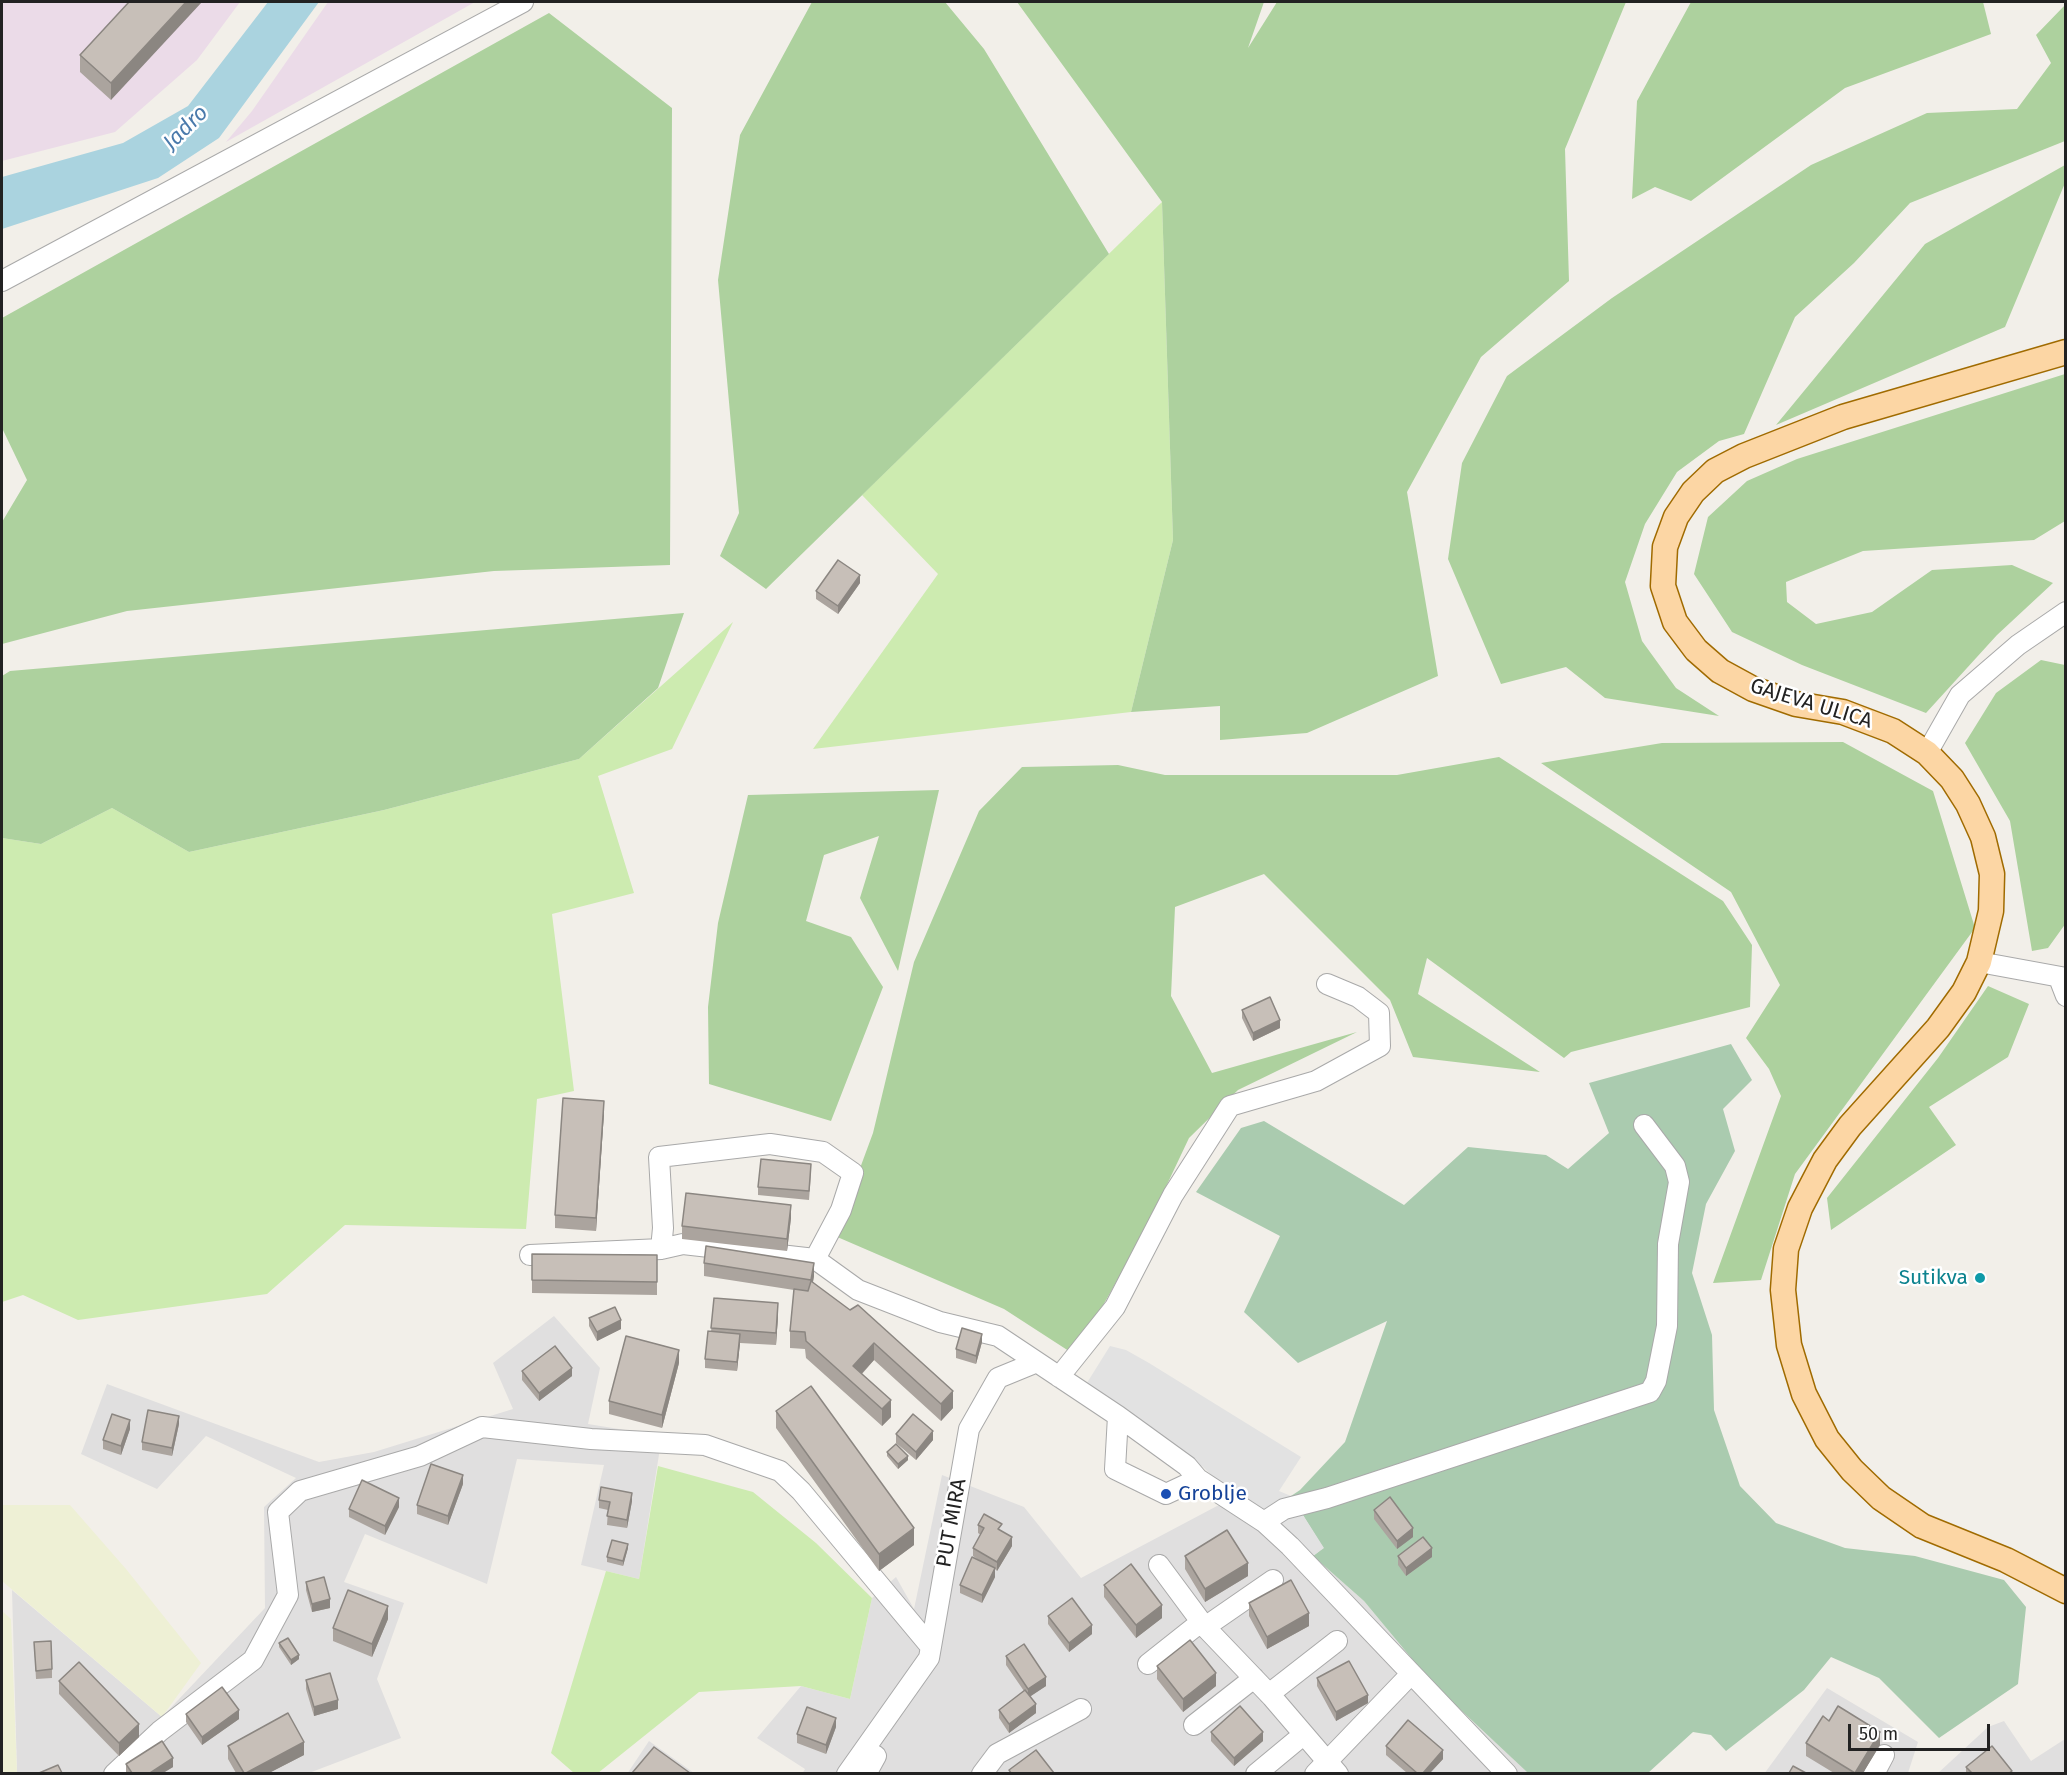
<!DOCTYPE html>
<html>
<head>
<meta charset="utf-8">
<style>
	body { margin:0 }
	#map { position:relative; width:2067px; height:1775px; overflow:hidden; background:#f2efe9; font-family:"Fira Sans",sans-serif }
	canvas { display:block }
	.frame { position:absolute; inset:0; border:3px solid #222; pointer-events:none }
	.scale { position:absolute; left:1848px; top:1724px; width:142px; height:27px; box-sizing:border-box; border:3px solid #222; border-top:0; padding-left:8px; font-size:18px; line-height:21px; white-space:nowrap; color:#222; -webkit-text-stroke:4px #fff; paint-order:stroke }
</style>
</head>
<body>
<div id="map">
<canvas width="2067" height="1775"></canvas>
<div class="frame"></div>
<div class="scale">50 m</div>
</div>
<script>
const g = document.querySelector('canvas').getContext('2d');
g.lineJoin = 'round';
function fill(path, color) {
  g.fillStyle = color;
  g.fill(path, 'evenodd');
}
function toPath(rows) {
  const path = new Path2D();
  for (const r of rows) {
    path.moveTo(r[0], r[1]);
    for (let i = 2; i < r.length; i += 2) path.lineTo(r[i], r[i + 1]);
  }
  return path;
}
function strokePath(path, color, width, dash) {
  g.strokeStyle = color;
  g.lineWidth = width;
  g.lineCap = dash ? 'butt' : 'round';
  g.setLineDash(dash || []);
  g.stroke(path);
}
function write(font, color, halo, rows, align = 'center') {
  g.font = font + ' "Fira Sans",sans-serif';
  g.lineWidth = 5;
  g.setLineDash([]);
  g.textBaseline = 'middle';
  g.strokeStyle = halo;
  g.fillStyle = color;
  for (const [text, x, y, turn = 0] of rows) {
    g.save();
    g.translate(x, y);
    g.rotate((+turn || 0) * Math.PI / 180);
    g.textAlign = isNaN(turn) ? turn : align;
    if (halo) g.strokeText(text, 0, 0);
    g.fillText(text, 0, 0);
    g.restore();
  }
}
const residential = toPath([
	[554,1316,600,1368,588,1424,662,1436,639,1579,581,1565,604,1465,517,1459,487,1584,365,1534,344,1582,404,1603,377,1679,401,1738,309,1773,17,1773,12,1590,162,1717,265,1608,264,1507,296,1478,206,1436,157,1489,81,1454,107,1384,319,1462,374,1452,513,1409,493,1363],
	[942,1475,1024,1507,1081,1578,1234,1497,1313,1556,1364,1601,1432,1683,1528,1773,802,1774,805,1769,757,1738,801,1686,850,1699,872,1598,896,1577,914,1609],
	[1827,1688,1918,1742,1908,1773,1764,1774],
	[2004,1721,2031,1761,2065,1739,2065,1773,1937,1774,1988,1727],
	[649,1741,694,1773,627,1774]
]);
const industrial = toPath([
	[2,2,240,2,197,60,115,132,2,161],
	[328,2,475,2,226,142,252,111]
]);
const farmland = toPath([
	[2,1505,70,1505,126,1569,201,1663,162,1717,2,1581],
	[2,1611,11,1619,17,1773,2,1773]
]);
const grass = toPath([
	[1162,202,1173,540,1131,712,813,749,938,574,862,495],
	[733,622,672,749,598,776,634,893,552,914,574,1091,537,1099,526,1229,345,1225,267,1294,78,1320,23,1295,2,1302,2,838,41,844,112,808,189,852,384,810,579,759],
	[658,1466,753,1492,816,1543,872,1598,850,1699,801,1686,699,1692,598,1773,574,1773,551,1753,606,1571,639,1579]
]);
const forest = toPath([
	[812,2,945,2,984,49,1109,254,766,589,720,556,739,513,718,280,740,135],
	[1017,2,1264,2,1248,48,1277,2,1626,2,1565,149,1569,281,1481,357,1407,492,1438,676,1307,733,1220,740,1220,706,1131,712,1173,540,1162,202],
	[1691,2,1983,2,1991,34,1845,88,1691,201,1655,187,1632,199,1637,101],
	[2065,5,2065,141,1910,203,1854,263,1795,317,1744,434,1719,441,1677,472,1645,524,1625,582,1642,641,1676,688,1719,716,1605,698,1566,667,1501,684,1448,559,1462,463,1507,376,1612,298,1811,165,1927,113,2017,109,2051,63,2036,35],
	[549,13,672,108,670,565,494,571,127,611,2,644,2,522,27,480,2,428,2,318],
	[2065,165,2065,183,2005,327,1776,425,1925,244],
	[2065,374,2065,521,2034,540,1863,551,1786,582,1787,602,1816,624,1872,612,1932,570,2012,565,2053,583,1997,635,1926,713,1802,665,1732,632,1694,574,1708,517,1747,481,1797,459],
	[684,613,658,688,579,759,384,810,189,852,112,808,41,844,2,838,2,676,10,671],
	[2041,660,2065,665,2066,923,2048,948,2032,951,2010,821,1965,743,1996,693],
	[1843,742,1933,791,1975,928,1795,1174,1761,1280,1713,1283,1781,1096,1769,1069,1746,1038,1780,985,1731,892,1541,763,1662,743],
	[1499,757,1723,901,1752,945,1750,1007,1571,1052,1564,1058,1427,958,1418,994,1540,1072,1413,1057,1390,1000,1264,874,1175,907,1171,996,1212,1073,1357,1032,1238,1090,1189,1138,1145,1231,1075,1355,1004,1309,835,1236,873,1133,914,962,979,811,1022,767,1118,765,1165,775,1397,775],
	[939,790,898,971,860,898,879,836,824,855,806,921,851,937,883,987,831,1121,709,1084,708,1007,718,923,748,795],
	[1988,986,2029,1004,2008,1057,1929,1107,1956,1145,1831,1230,1827,1198,1938,1058]
]);
const cemetery = toPath([
	[1731,1044,1752,1080,1723,1109,1735,1151,1706,1204,1692,1273,1712,1335,1714,1410,1740,1486,1776,1523,1845,1548,1915,1556,2004,1580,2026,1607,2018,1684,1939,1738,1879,1678,1831,1657,1804,1690,1726,1751,1711,1735,1693,1732,1648,1773,1528,1773,1432,1683,1364,1601,1313,1556,1323,1548,1291,1496,1300,1490,1345,1442,1387,1321,1298,1363,1244,1312,1280,1236,1196,1192,1241,1128,1264,1121,1404,1205,1468,1147,1546,1155,1568,1169,1609,1133,1589,1083]
]);
const parking = toPath([
	[1110,1346,1126,1350,1149,1363,1301,1457,1279,1491,1291,1496,1324,1548,1313,1556,1234,1497,1203,1467,1085,1386]
]);
const water = toPath([
	[268,2,319,2,219,138,158,178,2,229,2,177,123,143,188,106]
]);
const minor = toPath([
	[2,281,523,2],
	[1927,753,1960,695,2018,645,2066,612],
	[1979,962,2066,978],
	[2059,978,2066,996],
	[661,1249,663,1228,659,1157,770,1144,823,1152,853,1173,841,1210,815,1259,858,1290,940,1322,998,1336,1037,1362],
	[530,1255,661,1249,683,1244,815,1259],
	[1059,1377,1115,1307,1173,1195,1230,1106,1316,1081,1380,1046,1379,1013,1358,997,1327,984],
	[1118,1416,1115,1469,1166,1494,1198,1479],
	[1264,1522,1284,1509,1327,1498,1650,1392,1656,1381,1667,1326,1668,1244,1679,1182,1675,1166,1644,1125],
	[1159,1565,1205,1627,1272,1697,1338,1774],
	[1205,1627,1273,1580],
	[1148,1664,1201,1622],
	[1269,1694,1337,1641],
	[1194,1725,1254,1678],
	[866,1750,876,1756,866,1774],
	[114,1774,160,1731,253,1660,288,1595,278,1512,300,1491,420,1456,482,1427,591,1439,705,1445,780,1471,801,1491,931,1647],
	[847,1774,929,1658,969,1429,998,1378,1037,1362,1118,1416,1187,1466,1198,1479,1264,1522,1290,1546,1507,1774],
	[982,1774,997,1754,1081,1709],
	[1256,1774,1303,1735],
	[1315,1774,1411,1674],
	[1874,1774,1884,1755]
]);
const major = toPath([
	[2066,352,1843,417,1744,456,1715,471,1693,492,1676,517,1665,547,1663,586,1675,622,1696,650,1720,671,1753,689,1796,704,1843,712,1893,731,1927,753,1952,779,1968,804,1983,837,1992,874,1991,911,1979,962,1964,992,1938,1028,1850,1126,1825,1160,1800,1208,1786,1249,1783,1290,1789,1345,1804,1394,1827,1439,1852,1470,1881,1498,1922,1526,2006,1560,2066,1591]
]);
const wall = toPath([
	[129,2,111,100,80,72,80,55],
	[860,583,838,614,816,599,816,591],
	[1242,1010,1280,1028,1253,1041,1242,1018],
	[604,1113,596,1231,555,1228,555,1215],
	[811,1173,809,1200,758,1195,758,1187],
	[791,1218,787,1251,682,1239,682,1226],
	[532,1254,657,1255,657,1295,532,1293],
	[704,1263,814,1276,813,1282,953,1408,941,1421,874,1360,862,1374,891,1417,882,1426,806,1358,805,1349,790,1348,790,1331,794,1290,704,1276],
	[714,1298,778,1316,776,1345,740,1343,737,1371,705,1368,705,1359,711,1332],
	[589,1318,621,1329,597,1341,589,1326],
	[982,1342,976,1364,956,1358,956,1349],
	[679,1363,662,1428,609,1414,609,1401],
	[522,1371,572,1376,539,1401,522,1380],
	[776,1411,914,1545,879,1571,776,1428],
	[179,1424,172,1456,142,1450,142,1442],
	[130,1429,121,1455,103,1449,103,1440],
	[896,1434,933,1440,916,1460,896,1443],
	[887,1452,908,1460,898,1469,887,1456],
	[463,1484,448,1525,417,1514,417,1505],
	[599,1500,632,1501,627,1528,607,1525,608,1510,599,1508],
	[399,1507,385,1535,349,1517,349,1509],
	[1374,1510,1413,1537,1397,1549,1374,1519],
	[978,1525,1002,1531,1012,1546,997,1571,995,1569,995,1577,982,1603,960,1593,960,1585,983,1563,973,1556,973,1548,981,1535,978,1533],
	[628,1548,623,1566,607,1562,607,1557],
	[1185,1556,1248,1576,1205,1602,1185,1569],
	[1398,1556,1432,1557,1406,1576,1398,1565],
	[306,1582,330,1608,312,1612,306,1590],
	[1104,1585,1162,1618,1136,1638,1104,1597],
	[1249,1603,1309,1626,1267,1649,1249,1616],
	[1048,1616,1092,1634,1069,1652,1048,1624],
	[388,1619,372,1657,333,1641,333,1628],
	[34,1642,52,1669,52,1678,36,1679],
	[279,1643,299,1659,291,1665,279,1647],
	[1006,1656,1046,1686,1030,1696,1036,1713,1009,1733,999,1718,999,1710,1024,1691,1006,1665],
	[1157,1666,1216,1686,1183,1712,1157,1679],
	[1317,1678,1368,1703,1336,1721,1317,1686],
	[306,1680,338,1709,314,1716,306,1689],
	[59,1681,139,1737,119,1756,59,1694],
	[186,1714,239,1719,202,1745,186,1722],
	[1829,1721,1880,1745,1863,1773,1834,1773,1806,1756,1806,1743],
	[836,1727,826,1754,797,1743,797,1734],
	[1211,1732,1263,1741,1234,1766,1211,1741],
	[228,1746,304,1755,269,1773,236,1773,228,1759],
	[1386,1746,1443,1759,1430,1773,1407,1773,1386,1755],
	[126,1764,173,1767,163,1773,126,1773],
	[1966,1767,2012,1773,1966,1773]
]);
const shadedWall = toPath([
	[186,2,202,2,111,100,111,83],
	[860,575,860,583,838,614,838,606],
	[1280,1020,1280,1028,1253,1041,1253,1033],
	[604,1101,604,1113,596,1231,596,1218],
	[791,1205,791,1218,787,1251,787,1239],
	[814,1263,814,1276,811,1292,811,1280],
	[778,1303,778,1316,776,1345,776,1333],
	[621,1320,621,1329,597,1341,597,1332],
	[740,1334,740,1343,737,1371,737,1362],
	[982,1334,982,1342,976,1364,976,1356],
	[874,1343,874,1360,853,1383,853,1366],
	[679,1350,679,1363,662,1428,662,1415],
	[572,1368,572,1376,539,1401,539,1393],
	[953,1391,953,1408,941,1421,941,1404],
	[891,1400,891,1417,882,1426,882,1409],
	[179,1416,179,1424,172,1456,172,1448],
	[130,1420,130,1429,121,1455,121,1446],
	[933,1431,933,1440,916,1460,916,1452],
	[908,1456,908,1460,898,1469,898,1464],
	[463,1475,463,1484,448,1525,448,1516],
	[632,1493,632,1501,627,1528,627,1520],
	[399,1498,399,1507,385,1535,385,1526],
	[914,1528,914,1545,879,1571,879,1554],
	[1413,1528,1413,1537,1397,1549,1397,1541],
	[1012,1537,1012,1546,997,1571,997,1562],
	[628,1544,628,1548,623,1566,623,1561],
	[1432,1548,1432,1557,1406,1576,1406,1568],
	[1248,1563,1248,1576,1205,1602,1205,1589],
	[995,1568,995,1577,982,1603,982,1595],
	[330,1599,330,1608,312,1612,312,1604],
	[1162,1605,1162,1618,1136,1638,1136,1625],
	[388,1606,388,1619,372,1657,372,1644],
	[1309,1613,1309,1626,1267,1649,1267,1637],
	[1092,1625,1092,1634,1069,1652,1069,1643],
	[299,1655,299,1659,291,1665,291,1660],
	[1216,1673,1216,1686,1183,1712,1183,1699],
	[1046,1677,1046,1686,1028,1698,1028,1689],
	[1368,1695,1368,1703,1336,1721,1336,1712],
	[338,1700,338,1709,314,1716,314,1707],
	[1036,1704,1036,1713,1009,1733,1009,1724],
	[239,1710,239,1719,202,1745,202,1737],
	[836,1718,836,1727,826,1754,826,1745],
	[139,1724,139,1737,119,1756,119,1743],
	[1263,1732,1263,1741,1234,1766,1234,1758],
	[1880,1732,1880,1745,1863,1773,1855,1773],
	[304,1742,304,1755,269,1773,246,1773],
	[1443,1750,1443,1759,1430,1773,1423,1773],
	[173,1758,173,1767,163,1773,150,1773]
]);
const building = toPath([
	[129,2,186,2,111,83,80,55,129,2],
	[838,560,860,575,838,606,816,591,838,560],
	[1270,997,1280,1020,1253,1033,1242,1010,1270,997],
	[563,1098,604,1101,596,1218,555,1215,563,1098],
	[761,1159,811,1164,809,1191,758,1187,761,1159],
	[686,1193,791,1205,787,1239,682,1226,686,1193],
	[706,1246,814,1263,811,1280,704,1263,706,1246],
	[532,1254,657,1255,657,1282,532,1280,532,1254],
	[811,1281,850,1310,858,1305,953,1391,941,1404,874,1343,853,1366,891,1400,882,1409,806,1341,805,1332,790,1331,794,1289,808,1291,811,1281],
	[714,1298,778,1303,776,1333,711,1328,714,1298],
	[615,1307,621,1320,597,1332,589,1318,615,1307],
	[962,1328,982,1334,976,1356,956,1349,962,1328],
	[708,1331,740,1334,737,1362,705,1359,708,1331],
	[626,1336,679,1350,662,1415,609,1401,626,1336],
	[555,1346,572,1368,539,1393,522,1371,555,1346],
	[811,1386,914,1528,879,1554,776,1411,811,1386],
	[148,1410,179,1416,172,1448,142,1442,148,1410],
	[112,1414,130,1420,121,1446,103,1440,112,1414],
	[913,1414,933,1431,916,1452,896,1434,913,1414],
	[896,1444,908,1456,898,1464,887,1452,896,1444],
	[431,1464,463,1475,448,1516,417,1505,431,1464],
	[362,1480,399,1498,385,1526,349,1509,362,1480],
	[601,1487,632,1493,627,1520,607,1516,610,1502,599,1500,601,1487],
	[1390,1497,1413,1528,1397,1541,1374,1510,1390,1497],
	[984,1514,1002,1524,998,1529,1012,1537,997,1562,973,1548,984,1528,978,1525,984,1514],
	[1227,1530,1248,1563,1205,1589,1185,1556,1227,1530],
	[1423,1537,1432,1548,1406,1568,1398,1556,1423,1537],
	[612,1540,628,1544,623,1561,607,1557,612,1540],
	[972,1557,995,1568,982,1595,960,1585,972,1557],
	[1131,1564,1162,1605,1136,1625,1104,1585,1131,1564],
	[324,1577,330,1599,312,1604,306,1582,324,1577],
	[1291,1580,1309,1613,1267,1637,1249,1603,1291,1580],
	[348,1590,388,1606,372,1644,333,1628,348,1590],
	[1072,1598,1092,1625,1069,1643,1048,1616,1072,1598],
	[288,1638,299,1655,291,1660,279,1643,288,1638],
	[1190,1640,1216,1673,1183,1699,1157,1666,1190,1640],
	[51,1641,52,1669,36,1671,34,1642,51,1641],
	[1024,1644,1046,1677,1028,1689,1006,1656,1024,1644],
	[1349,1661,1368,1695,1336,1712,1317,1678,1349,1661],
	[79,1662,139,1724,119,1743,59,1681,79,1662],
	[330,1673,338,1700,314,1707,306,1680,330,1673],
	[222,1687,239,1710,202,1737,186,1714,222,1687],
	[1025,1690,1036,1704,1009,1724,999,1710,1025,1690],
	[1240,1706,1263,1732,1234,1758,1211,1732,1240,1706],
	[1838,1706,1880,1732,1855,1773,1806,1743,1823,1716,1829,1721,1838,1706],
	[807,1707,836,1718,826,1745,797,1734,807,1707],
	[288,1713,304,1742,246,1773,244,1773,228,1746,288,1713],
	[1408,1720,1443,1750,1423,1773,1417,1773,1386,1746,1408,1720],
	[162,1741,173,1758,150,1773,132,1773,126,1764,162,1741],
	[1992,1746,2012,1771,2009,1773,1972,1773,1966,1767,1992,1746],
	[654,1747,690,1773,632,1773,654,1747],
	[1036,1750,1054,1773,1011,1773,1009,1770,1036,1750],
	[58,1765,62,1773,39,1773,58,1765],
	[1793,1766,1806,1773,1789,1773,1793,1766]
]);
const markers = [
	[1980,1278,6,"#0f9aa8"],
	[1166,1494,6,"#1a4fb4"]
];
const streetNames = [
	["GAJEVA ULICA",1811,704,17],
	["PUT MIRA",952,1523,-80]
];
const cultureNames = [
	["Sutikva",1968,1278]
];
const transitNames = [
	["Groblje",1178,1494]
];
const waterNames = [
	["Jadro",186,128,-45]
];
fill(residential, '#e0dfdf');
fill(industrial, '#ebdbe8');
fill(farmland, '#eef0d5');
fill(grass, '#cdebb0');
fill(forest, '#add19e');
fill(cemetery, '#aacbaf');
fill(parking, '#e2e2e2');
fill(water, '#aad3df');
strokePath(minor, '#a9a9a9', 22);
strokePath(major, '#a06b00', 27);
strokePath(minor, '#fff', 20);
strokePath(major, '#fcd6a4', 24);
fill(wall, '#aba49e');
fill(shadedWall, '#8b8681');
fill(building, '#c7bfb8');
strokePath(building, '#8b8681', 1.5);
for (const [x, y, r, color] of markers) {
  const dot = new Path2D();
  dot.arc(x, y, r, 0, 2 * Math.PI);
  g.fillStyle = color;
  g.fill(dot);
  strokePath(dot, '#fff', 2);
}
write('21px', '#222', '#fff', streetNames);
write('21px', '#0d838f', '#fff', cultureNames, 'right');
write('21px', '#164399', '#fff', transitNames, 'left');
write('italic 22px', '#4a7aab', '#fff', waterNames);
</script>
</body>
</html>
